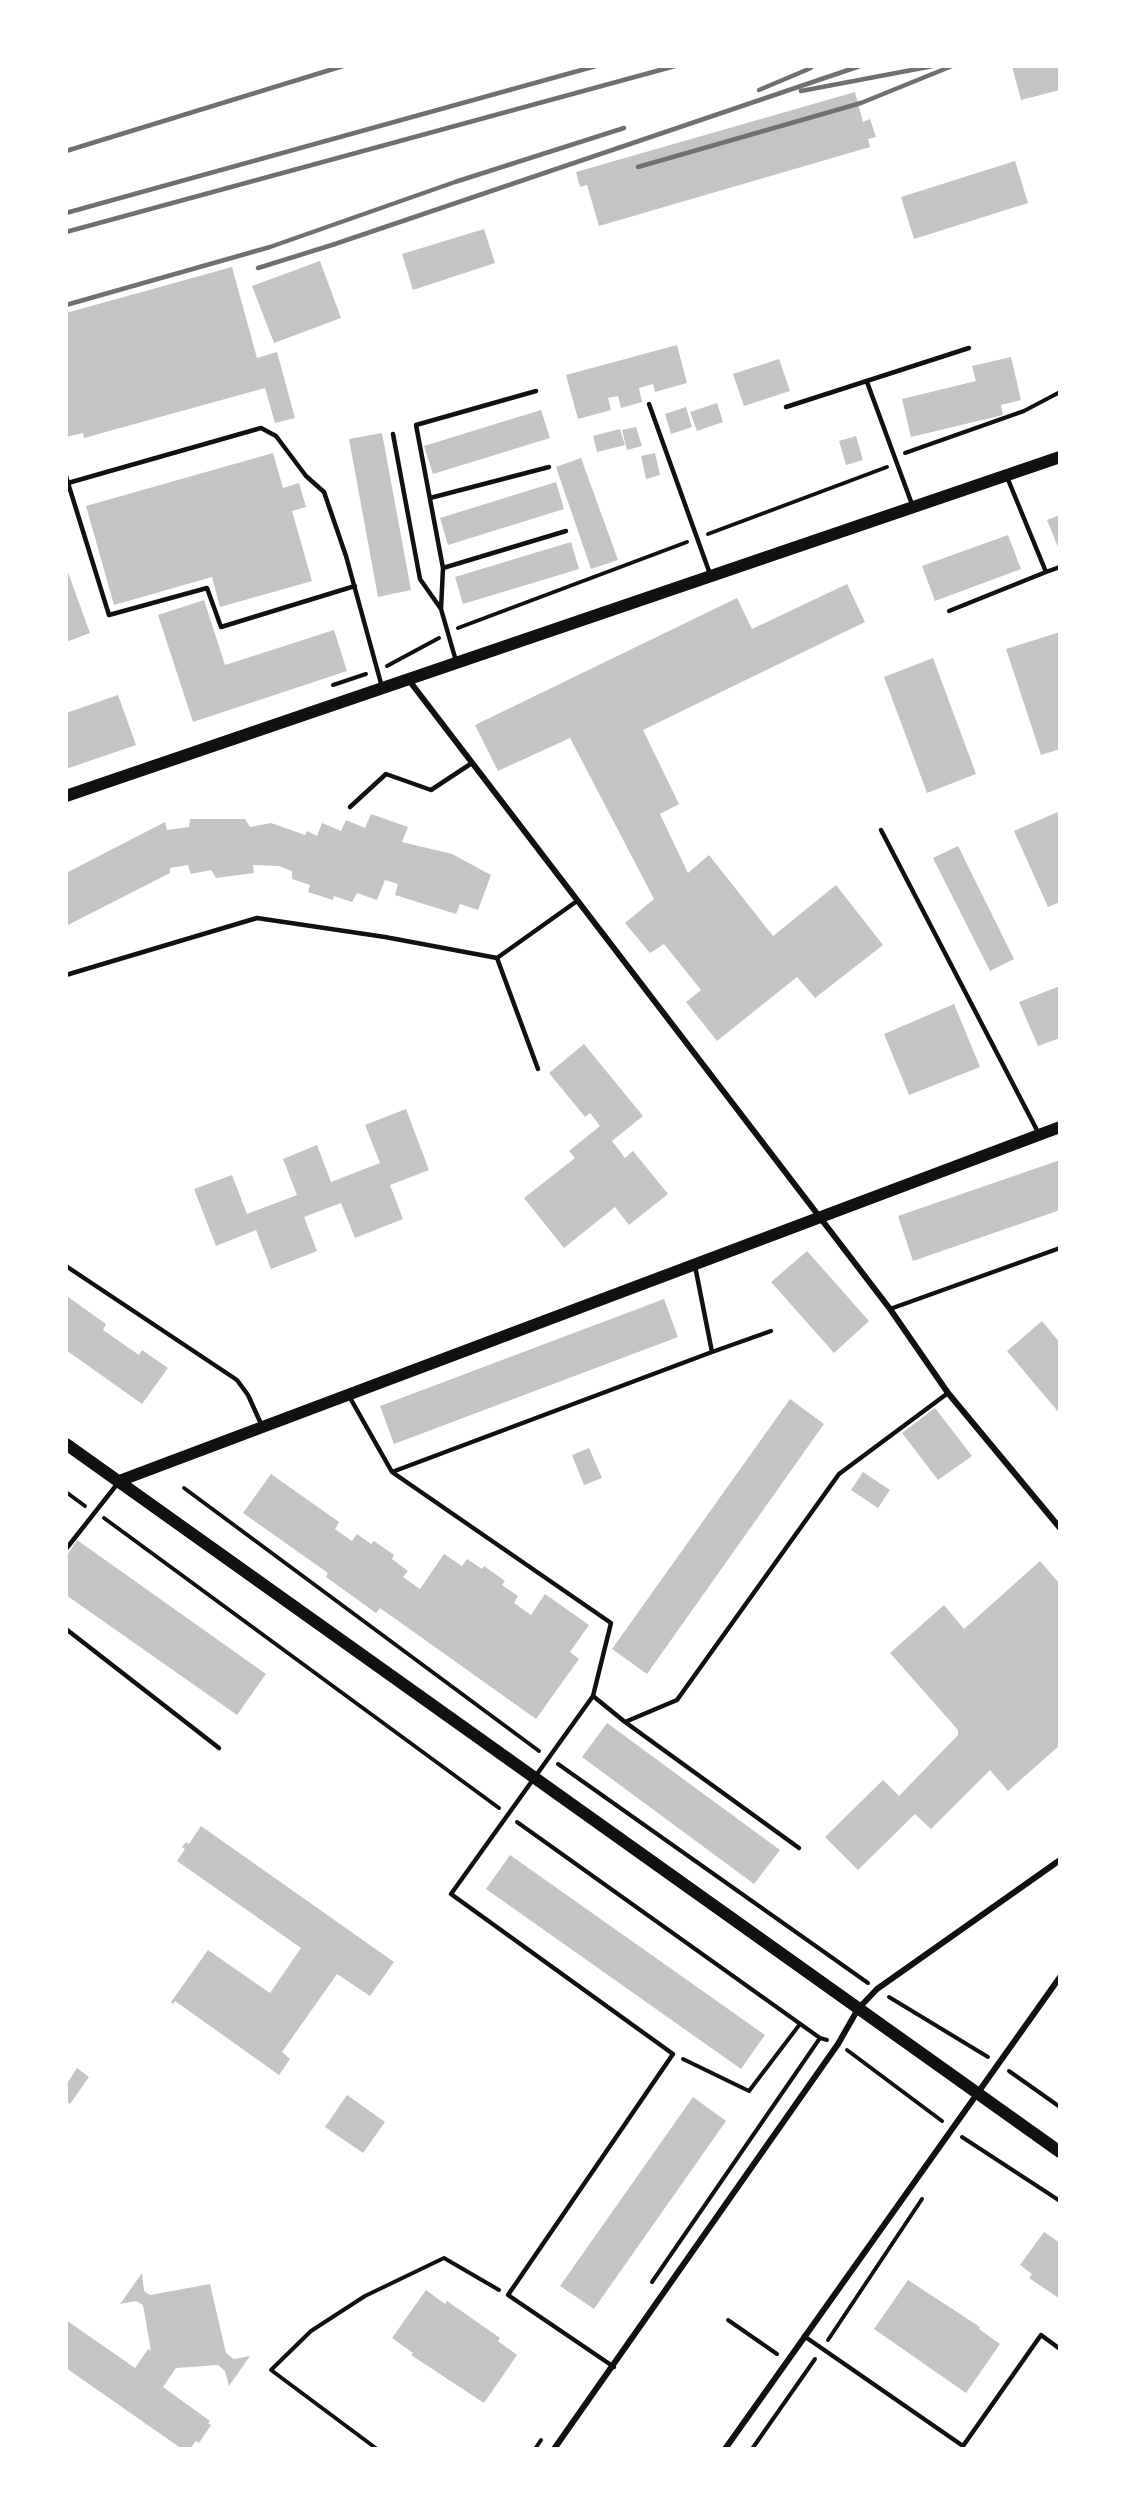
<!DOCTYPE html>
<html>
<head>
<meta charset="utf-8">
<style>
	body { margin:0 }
	#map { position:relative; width:1126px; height:2515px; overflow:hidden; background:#fff; font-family:Arial,sans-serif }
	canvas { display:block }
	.frame { position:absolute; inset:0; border:68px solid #fff; pointer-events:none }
</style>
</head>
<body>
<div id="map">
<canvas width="1126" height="2515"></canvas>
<div class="frame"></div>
</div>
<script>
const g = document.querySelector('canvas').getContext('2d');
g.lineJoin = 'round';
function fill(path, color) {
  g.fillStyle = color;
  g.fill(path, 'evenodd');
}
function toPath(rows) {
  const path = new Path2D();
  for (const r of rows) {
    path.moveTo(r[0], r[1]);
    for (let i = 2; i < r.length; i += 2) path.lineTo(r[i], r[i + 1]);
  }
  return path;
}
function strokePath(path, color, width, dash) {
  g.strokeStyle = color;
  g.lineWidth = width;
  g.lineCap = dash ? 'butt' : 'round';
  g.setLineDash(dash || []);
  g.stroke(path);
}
const building = toPath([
	[1012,66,1060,66,1060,90,1021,100],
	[855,92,863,122,870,119,876,137,868,139,870,147,599,226,587,185,580,187,576,172],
	[1015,161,1028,203,914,239,901,197],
	[484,229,495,263,413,290,402,254],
	[320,261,341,318,274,343,252,286],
	[232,267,257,358,277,352,295,418,275,423,265,388,84,438,83,433,66,437,66,313],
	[677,345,687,383,655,392,653,384,639,388,642,402,621,408,618,396,608,398,611,410,578,419,566,375],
	[1011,357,1021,400,1001,405,1003,415,911,437,902,399,976,381,972,366],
	[779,359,790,391,744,406,733,374],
	[717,403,723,422,697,431,690,412],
	[686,407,692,427,671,434,665,414],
	[541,410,550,438,433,474,424,446],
	[636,427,642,446,627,450,622,430],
	[620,429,625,445,597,452,593,436],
	[382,433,411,590,378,597,349,439],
	[856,436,863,460,846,465,839,441],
	[273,453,283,488,299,483,306,507,292,511,312,581,220,607,212,577,114,605,86,506],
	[655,453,660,475,646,479,641,456],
	[581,458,618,560,591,569,556,467],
	[556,482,564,509,448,545,440,518],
	[1060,515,1060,552,1047,520],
	[1008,535,1021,569,935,601,922,566],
	[571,542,579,569,463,604,455,577],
	[66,567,90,633,66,642],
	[847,584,865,622,643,730,679,804,660,814,688,873,709,855,773,936,836,885,883,945,815,998,797,977,717,1041,686,1002,701,990,664,944,650,953,625,923,654,899,570,738,498,771,475,725,737,598,752,629],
	[204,600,225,665,334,630,347,671,193,722,158,615],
	[1060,632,1060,749,1041,755,1006,649],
	[933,658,976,774,927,793,884,677],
	[118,695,136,745,66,769,66,713],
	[1060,811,1060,902,1048,907,1014,831],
	[371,814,408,827,402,842,452,854,491,875,478,910,460,904,456,914,395,895,398,884,385,880,377,900,357,893,352,902,334,896,333,900,308,892,310,885,292,879,292,871,279,866,253,865,254,873,216,878,211,870,191,874,188,865,170,868,170,873,66,926,66,873,165,822,167,830,189,827,190,819,245,819,250,827,271,823,305,835,307,831,317,836,322,823,341,831,346,820,365,828],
	[958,846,1014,959,990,971,933,858],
	[1060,986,1060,1038,1038,1046,1019,1002],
	[954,1004,980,1067,909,1095,884,1034],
	[584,1044,643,1116,612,1141,625,1158,633,1151,668,1194,629,1225,615,1207,564,1248,524,1198,575,1158,569,1151,600,1126,590,1113,585,1117,549,1073],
	[406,1109,429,1170,390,1185,403,1219,355,1238,341,1203,304,1217,317,1251,271,1269,256,1230,216,1246,194,1189,232,1175,247,1214,297,1195,283,1159,317,1145,331,1182,380,1163,365,1125],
	[1060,1160,1060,1210,913,1261,898,1216],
	[807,1251,869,1321,834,1353,771,1282],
	[68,1297,106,1324,103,1330,139,1355,142,1350,168,1368,142,1404,66,1350],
	[664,1299,678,1337,394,1444,380,1406],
	[1042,1321,1060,1343,1060,1414,1007,1351],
	[790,1399,824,1424,647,1674,612,1649],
	[935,1408,972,1456,938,1480,902,1433],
	[589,1448,602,1478,584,1485,572,1455],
	[863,1472,890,1490,878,1508,851,1490],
	[271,1474,339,1522,335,1529,352,1541,357,1534,371,1544,374,1541,394,1555,392,1559,408,1571,403,1577,420,1589,444,1554,462,1566,467,1559,482,1569,484,1566,505,1581,502,1585,518,1596,514,1603,531,1615,545,1594,589,1625,570,1652,579,1659,536,1719,380,1608,376,1613,326,1577,328,1573,243,1513],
	[77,1540,266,1674,237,1715,66,1595,66,1557],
	[1040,1561,1060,1584,1060,1745,1008,1791,990,1770,931,1829,915,1814,858,1870,825,1837,883,1780,899,1796,958,1735,958,1730,890,1653,944,1605,964,1629],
	[607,1723,780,1850,754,1884,582,1757],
	[201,1826,394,1962,370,1996,337,1974,282,2052,290,2059,279,2075,175,2001,173,2004,171,2002,208,1950,270,1993,301,1948,177,1861,185,1849,182,1847,186,1842,189,1844],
	[510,1855,765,2035,741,2069,486,1889],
	[77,2068,89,2077,70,2104,66,2101,66,2085],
	[347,2095,385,2122,363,2153,325,2127],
	[693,2097,726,2121,594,2309,560,2286],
	[1044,2232,1060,2243,1060,2299,1029,2278,1032,2274,1020,2265],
	[142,2273,144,2291,150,2295,210,2284,226,2353,234,2359,250,2356,229,2386,225,2371,218,2365,176,2368,163,2387,210,2421,208,2423,211,2425,199,2443,196,2441,190,2449,182,2449,66,2368,66,2320,135,2368,148,2349,151,2351,143,2305,136,2301,120,2304],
	[908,2280,980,2327,979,2329,1000,2344,966,2393,874,2329],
	[426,2290,445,2304,447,2301,500,2338,498,2341,517,2355,484,2403,411,2355,413,2353,392,2338]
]);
const path = toPath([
	[905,453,1024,411,1060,392],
	[708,534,887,467],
	[458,628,687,542],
	[387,666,439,638],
	[333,685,366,674],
	[184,1488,539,1751],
	[66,1492,85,1506],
	[104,1518,499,1808],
	[558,1764,868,1983],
	[517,1822,820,2038,827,2040],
	[889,1997,988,2057],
	[847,2050,942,2121],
	[683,2059,749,2091,800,2024],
	[1009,2071,1060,2107],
	[962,2137,1060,2201],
	[652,2282,820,2038],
	[728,2320,777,2354],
	[828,2340,922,2199],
	[377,2449,271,2370,311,2331,365,2296,444,2258,499,2290],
	[535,2449,541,2440],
	[752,2449,815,2359]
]);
const service = toPath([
	[867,382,913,507],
	[649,404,710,574],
	[786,407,969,348],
	[393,434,420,579,441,609],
	[66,476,68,483,261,428,276,436,306,476,324,492,346,556,382,687],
	[68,483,109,615,207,588,221,627,355,586],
	[430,498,549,467],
	[443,568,566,531],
	[1046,572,1060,567],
	[949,611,1046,572,1007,477],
	[456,661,441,609,443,568,416,425,536,391],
	[350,807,386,774,431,790,472,763],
	[881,830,1039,1134],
	[497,958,538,1069],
	[66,975,257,918,385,937,497,958,577,901],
	[66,1266,237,1380,248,1395,262,1426],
	[890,1309,1060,1248],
	[712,1352,771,1331],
	[349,1396,392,1472],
	[66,1549,118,1483],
	[66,1629,219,1748],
	[593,1696,611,1623,392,1472,712,1352,695,1266],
	[625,1722,677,1700,839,1474,948,1393],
	[804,2336,963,2446,1041,2335,1060,2349],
	[614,2367,508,2295,673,2054,451,1894,593,1696,625,1722,799,1848]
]);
const minor = toPath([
	[408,679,890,1309,948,1393,1060,1528],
	[554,2449,838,2044,858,2009,877,1989,1060,1860],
	[725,2449,1060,1977]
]);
const secondary = toPath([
	[66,796,1060,457],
	[66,1444,1060,2152],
	[119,1481,1060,1127]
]);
const rail = toPath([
	[759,90,811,68],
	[801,91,933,66],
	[66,151,343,66],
	[638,167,861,103,952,66],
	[66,213,596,66],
	[66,232,675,66],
	[258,268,332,245,860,66],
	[66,305,270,247,455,182,624,128]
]);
fill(building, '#c4c4c4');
strokePath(path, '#111', 4);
strokePath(service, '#111', 4.5);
strokePath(minor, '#111', 6);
strokePath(secondary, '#111', 12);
strokePath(rail, '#707070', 4.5);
</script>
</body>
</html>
